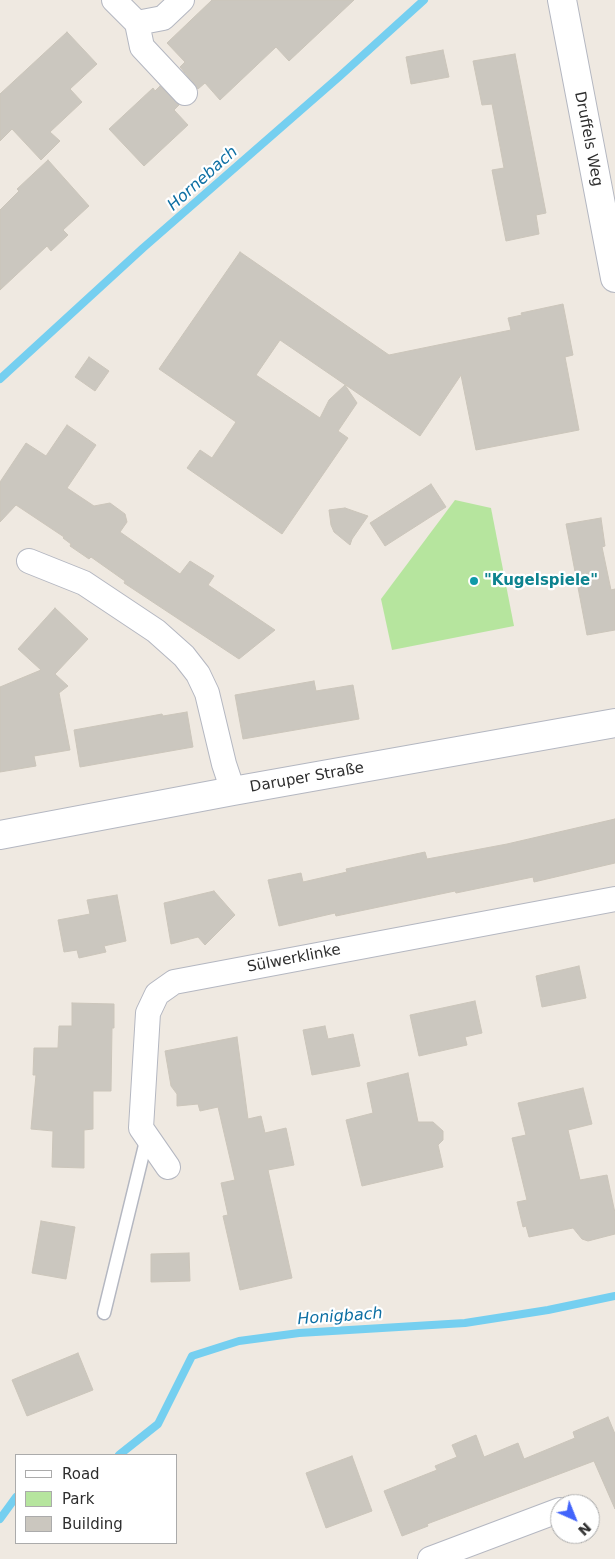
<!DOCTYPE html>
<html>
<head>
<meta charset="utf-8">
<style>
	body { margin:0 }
	#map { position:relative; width:615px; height:1559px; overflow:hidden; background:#efe9e1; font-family:"DejaVu Sans",sans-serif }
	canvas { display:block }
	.legend { position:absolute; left:15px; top:1454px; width:162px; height:90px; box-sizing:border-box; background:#fff; border:1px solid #ababab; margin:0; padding:6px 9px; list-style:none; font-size:15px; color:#2e2e2e }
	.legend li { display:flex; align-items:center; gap:10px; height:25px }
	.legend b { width:25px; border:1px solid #ababab }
	.north { position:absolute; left:550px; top:1494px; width:50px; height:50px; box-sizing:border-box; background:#fff; border:1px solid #ababab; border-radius:50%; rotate:136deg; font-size:14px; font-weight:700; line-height:20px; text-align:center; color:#2e2e2e }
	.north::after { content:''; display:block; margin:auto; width:18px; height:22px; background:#4264fb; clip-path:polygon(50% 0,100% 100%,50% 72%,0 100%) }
</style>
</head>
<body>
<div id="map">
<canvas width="615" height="1559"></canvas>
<ul class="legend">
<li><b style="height:6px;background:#fff"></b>Road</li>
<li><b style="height:14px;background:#b6e59e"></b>Park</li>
<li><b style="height:14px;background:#cbc7bf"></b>Building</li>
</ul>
<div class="north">N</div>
</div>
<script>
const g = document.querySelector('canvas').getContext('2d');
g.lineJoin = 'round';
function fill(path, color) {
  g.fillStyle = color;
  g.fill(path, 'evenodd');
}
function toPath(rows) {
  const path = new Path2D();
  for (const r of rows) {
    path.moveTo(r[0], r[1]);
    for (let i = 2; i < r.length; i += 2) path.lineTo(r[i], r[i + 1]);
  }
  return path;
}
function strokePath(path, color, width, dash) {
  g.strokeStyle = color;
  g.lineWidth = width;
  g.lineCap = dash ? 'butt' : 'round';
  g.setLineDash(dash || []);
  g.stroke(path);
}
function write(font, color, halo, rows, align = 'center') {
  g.font = font + ' "DejaVu Sans",sans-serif';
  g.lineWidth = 4.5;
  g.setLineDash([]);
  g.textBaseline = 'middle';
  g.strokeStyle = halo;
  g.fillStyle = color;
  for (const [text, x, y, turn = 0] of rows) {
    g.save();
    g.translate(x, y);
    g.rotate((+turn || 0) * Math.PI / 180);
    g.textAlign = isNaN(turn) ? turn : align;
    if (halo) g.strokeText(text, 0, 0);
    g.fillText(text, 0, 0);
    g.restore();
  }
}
const green = toPath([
	[455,500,491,508,514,626,392,650,381,599]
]);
const stream = toPath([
	[0,379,143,248,340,76,424,0],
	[119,1455,158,1424,192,1356,239,1341,299,1333,465,1323,548,1310,615,1296],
	[0,1519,16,1497]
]);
const building = toPath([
	[212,0,354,0,289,61,276,47,220,100,205,83,198,89,180,67,185,62,167,43,212,0],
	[67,32,97,64,70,89,82,102,50,132,60,141,41,160,12,129,0,141,0,94,67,32],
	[443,50,449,77,411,84,406,57,443,50],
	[515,54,546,213,536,215,539,234,506,241,492,170,504,168,492,104,482,105,473,61,515,54],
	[160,86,179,105,174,110,188,125,144,166,109,129,153,88,155,91,160,86],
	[48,160,89,206,63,230,68,235,51,251,47,246,0,290,0,210,19,191,17,189,48,160],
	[240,252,389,355,511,330,508,318,522,315,521,313,563,304,573,355,565,357,579,430,476,450,461,375,420,436,280,340,256,375,320,418,329,400,345,385,357,403,338,431,348,438,282,534,187,468,200,450,212,458,236,422,159,369,240,252],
	[89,357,109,371,95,391,75,377,89,357],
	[67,425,96,445,67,488,94,506,110,503,125,514,127,522,120,532,180,574,190,561,214,576,208,585,275,630,239,659,124,583,125,581,91,557,89,559,70,546,71,544,63,538,64,537,16,505,0,522,0,482,26,443,46,456,67,425],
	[431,484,446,507,385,546,370,523,431,484],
	[345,508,368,516,352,539,350,545,334,532,331,525,329,510,345,508],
	[601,518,605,546,602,547,611,590,615,589,615,630,587,635,566,524,601,518],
	[55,608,88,639,55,674,68,686,59,693,70,750,34,756,36,766,0,772,0,687,41,670,18,649,55,608],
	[314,681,316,691,353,685,359,719,243,739,235,695,314,681],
	[187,712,193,747,80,767,74,730,162,714,163,716,187,712],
	[615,819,615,863,534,882,533,877,456,893,455,891,336,916,335,913,279,926,268,880,301,873,303,882,347,872,346,869,425,852,427,859,507,844,615,819],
	[214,891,235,915,205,945,198,937,171,944,164,903,214,891],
	[117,895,126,941,104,946,106,952,79,958,77,950,64,952,58,920,90,914,87,900,117,895],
	[579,966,586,998,542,1007,536,976,579,966],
	[475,1001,482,1033,465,1037,467,1045,419,1056,410,1015,475,1001],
	[72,1003,114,1004,114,1028,112,1028,111,1091,93,1091,93,1129,84,1130,84,1168,52,1167,53,1131,31,1129,36,1075,33,1075,34,1048,58,1048,59,1026,72,1026,72,1003],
	[325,1026,328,1039,353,1034,360,1066,312,1075,303,1030,325,1026],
	[237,1037,248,1119,261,1116,265,1133,286,1128,294,1165,268,1170,292,1278,240,1290,223,1216,228,1215,221,1183,235,1180,218,1107,200,1111,198,1104,177,1106,177,1094,171,1086,165,1051,237,1037],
	[408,1073,418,1122,433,1122,443,1131,443,1140,438,1145,443,1167,362,1186,346,1120,373,1113,367,1083,408,1073],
	[583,1088,592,1124,568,1130,580,1180,607,1175,615,1213,615,1234,588,1241,582,1239,573,1228,529,1237,526,1226,523,1227,517,1202,527,1200,512,1138,526,1135,518,1103,583,1088],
	[41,1221,75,1227,66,1279,32,1273,41,1221],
	[189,1253,190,1281,151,1282,151,1254,189,1253],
	[78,1353,93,1390,27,1416,12,1380,78,1353],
	[608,1417,615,1434,615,1509,594,1461,427,1524,428,1526,402,1536,384,1491,437,1470,435,1466,457,1457,452,1445,476,1435,484,1457,518,1443,524,1459,575,1438,573,1432,608,1417],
	[352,1456,372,1511,326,1528,306,1473,352,1456]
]);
const lane = toPath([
	[104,1313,147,1137]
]);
const street = toPath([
	[114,0,137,23,163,18,182,0],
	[137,23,142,47,185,93],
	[29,561,84,583,156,631,184,656,198,674,207,693,224,764,233,791],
	[168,1167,141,1128,148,1013,157,994,174,982,615,899],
	[430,1559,560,1510]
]);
const secondary = toPath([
	[562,0,615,278],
	[0,835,233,791,615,723]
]);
const markers = [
	[474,581,5,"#0f9aa8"]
];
const streetNames = [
	["Druffels Weg",588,139,79],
	["Daruper Straße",307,778,-10],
	["Sülwerklinke",294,959,-11]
];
const cultureNames = [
	["\"Kugelspiele\"",484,581]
];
const waterNames = [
	["Hornebach",203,179,-42],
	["Honigbach",340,1317,-4]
];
fill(green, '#b6e59e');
strokePath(stream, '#75cff0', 8);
fill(building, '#cbc7bf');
strokePath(building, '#cbc5ba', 1);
strokePath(lane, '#b4b7c1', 15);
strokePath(street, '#b4b7c1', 26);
strokePath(secondary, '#b4b7c1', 30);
strokePath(lane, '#fff', 12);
strokePath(street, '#fff', 24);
strokePath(secondary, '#fff', 28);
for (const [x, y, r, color] of markers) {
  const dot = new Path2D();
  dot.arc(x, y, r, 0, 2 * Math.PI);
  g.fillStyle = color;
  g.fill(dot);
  strokePath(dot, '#fff', 2);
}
write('15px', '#2e2e2e', '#fff', streetNames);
write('bold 15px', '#0d838f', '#fff', cultureNames, 'left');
write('italic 16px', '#0d6fa3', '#fff', waterNames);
</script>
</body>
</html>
